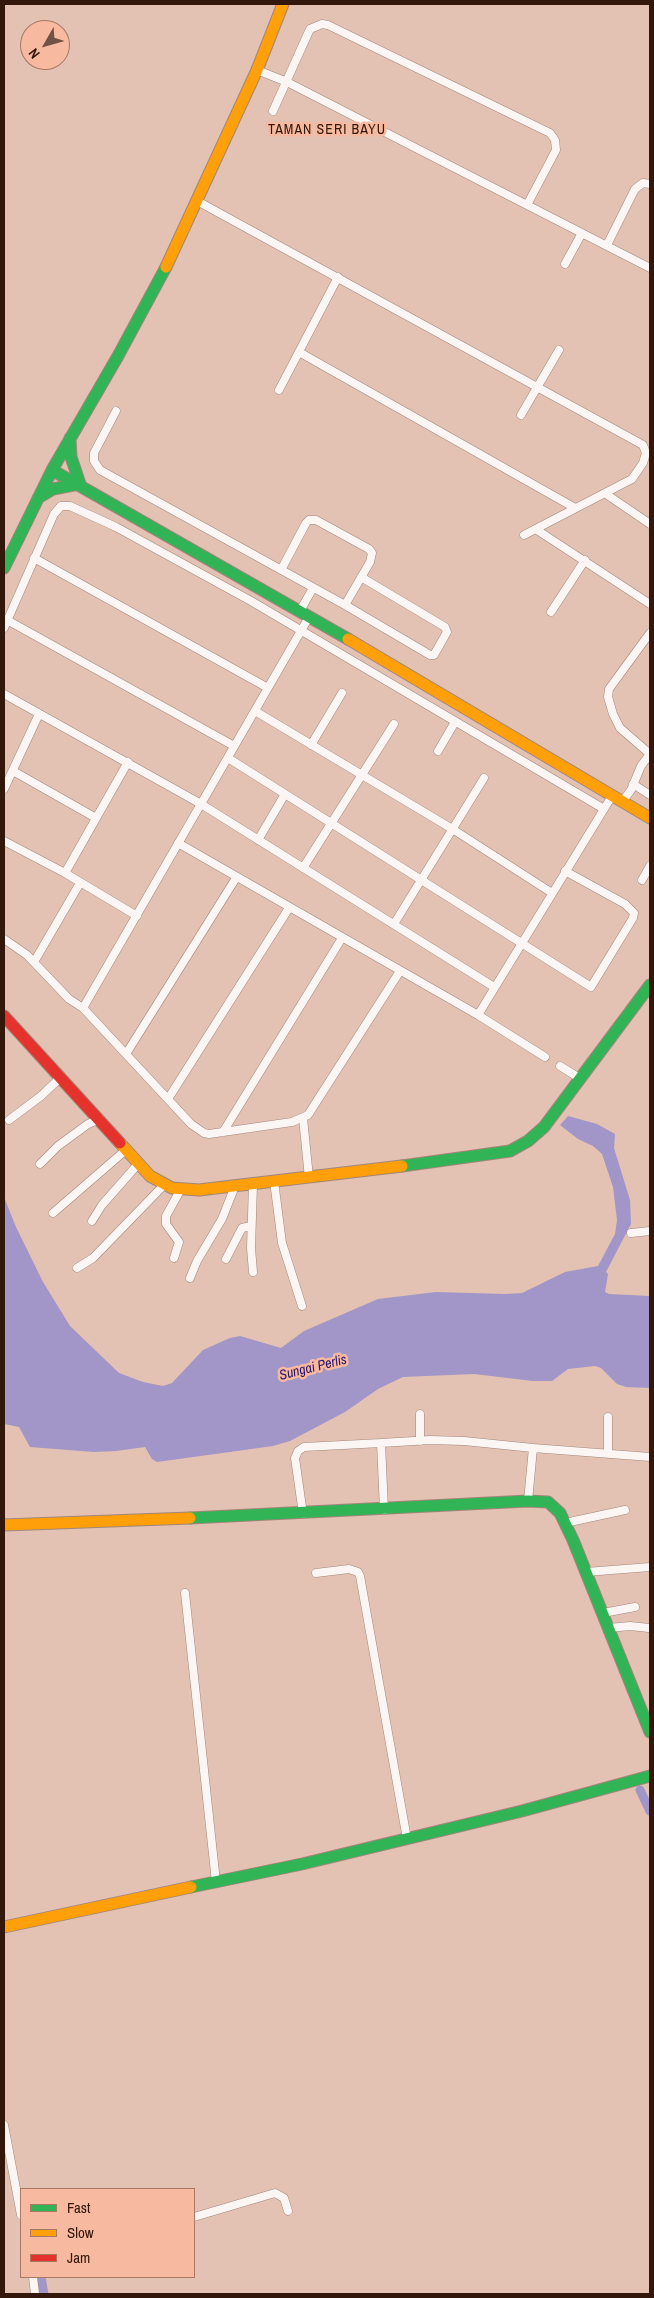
<!DOCTYPE html>
<html>
<head>
<meta charset="utf-8">
<style>
	body { margin:0 }
	#map { position:relative; width:654px; height:2298px; overflow:hidden; background:#e3c1b3; font-family:"Archivo Narrow",sans-serif }
	canvas { display:block }
	.frame { position:absolute; inset:0; border:5px solid #33170a; pointer-events:none }
	.legend { position:absolute; left:20px; top:2188px; width:175px; height:90px; box-sizing:border-box; background:#f7b99f; border:1px solid #a97863; margin:0; padding:6px 9px; list-style:none; font-size:15px; color:#33170a }
	.legend li { display:flex; align-items:center; gap:10px; height:25px }
	.legend b { width:25px; border:1px solid #a97863 }
	.north { position:absolute; left:20px; top:20px; width:50px; height:50px; box-sizing:border-box; background:#f7b99f; border:1px solid #a97863; border-radius:50%; rotate:232deg; font-size:14px; font-weight:700; line-height:20px; text-align:center; color:#33170a }
	.north::after { content:''; display:block; margin:auto; width:18px; height:22px; background:#715245; clip-path:polygon(50% 0,100% 100%,50% 72%,0 100%) }
</style>
</head>
<body>
<div id="map">
<canvas width="654" height="2298"></canvas>
<div class="frame"></div>
<ul class="legend">
<li><b style="height:6px;background:#30b455"></b>Fast</li>
<li><b style="height:6px;background:#ff9f0a"></b>Slow</li>
<li><b style="height:6px;background:#e5322d"></b>Jam</li>
</ul>
<div class="north">N</div>
</div>
<script>
const g = document.querySelector('canvas').getContext('2d');
g.lineJoin = 'round';
function fill(path, color) {
  g.fillStyle = color;
  g.fill(path, 'evenodd');
}
function toPath(rows) {
  const path = new Path2D();
  for (const r of rows) {
    path.moveTo(r[0], r[1]);
    for (let i = 2; i < r.length; i += 2) path.lineTo(r[i], r[i + 1]);
  }
  return path;
}
function strokePath(path, color, width, dash) {
  g.strokeStyle = color;
  g.lineWidth = width;
  g.lineCap = dash ? 'butt' : 'round';
  g.setLineDash(dash || []);
  g.stroke(path);
}
function write(font, color, halo, rows, align = 'center') {
  g.font = font + ' "Archivo Narrow",sans-serif';
  g.lineWidth = 5;
  g.setLineDash([]);
  g.textBaseline = 'middle';
  g.strokeStyle = halo;
  g.fillStyle = color;
  for (const [text, x, y, turn = 0] of rows) {
    g.save();
    g.translate(x, y);
    g.rotate((+turn || 0) * Math.PI / 180);
    g.textAlign = isNaN(turn) ? turn : align;
    if (halo) g.strokeText(text, 0, 0);
    g.fillText(text, 0, 0);
    g.restore();
  }
}
const water = toPath([
	[568,1116,597,1124,615,1134,614,1148,630,1200,631,1224,606,1272,608,1274,605,1292,609,1294,650,1296,650,1388,626,1387,617,1384,601,1368,595,1366,568,1369,552,1381,533,1381,474,1374,403,1377,378,1389,345,1412,290,1441,273,1446,157,1462,152,1459,145,1447,116,1451,94,1452,30,1447,19,1427,4,1424,4,1197,16,1227,43,1282,70,1326,119,1373,143,1382,163,1386,172,1383,203,1350,230,1338,240,1336,281,1348,304,1331,378,1299,436,1292,505,1294,522,1293,565,1272,598,1266,615,1234,617,1220,613,1187,602,1154,593,1146,578,1139,560,1125]
]);
const canal = toPath([
	[640,1790,650,1811],
	[41,2277,44,2294]
]);
const street = toPath([
	[257,70,287,82,650,268],
	[273,111,310,29,322,24,328,25,550,133,555,140,556,150,527,205],
	[199,202,643,445,646,453,643,463,632,479,524,535],
	[607,245,635,189,643,183,650,184],
	[565,264,582,233],
	[299,352,575,508],
	[279,390,338,277],
	[116,411,94,453,94,461,100,470,345,605,430,655,434,655,447,632,445,627,361,577],
	[521,415,559,350],
	[606,494,650,524],
	[537,530,650,604],
	[34,558,268,688],
	[281,570,306,523,309,520,316,520,369,549,372,553,370,562,345,605],
	[300,611,313,588],
	[551,612,585,560],
	[7,620,234,746],
	[4,628,54,514,61,506,70,506,116,527,251,601,604,809],
	[4,694,201,804,494,987],
	[255,711,454,830,552,893],
	[311,745,342,693],
	[438,751,455,722],
	[650,754,620,728,613,714,608,697,609,689,650,633],
	[228,758,591,987,633,918,634,913,625,904,565,871],
	[13,771,96,818],
	[633,784,650,795],
	[4,789,39,714],
	[622,802,631,790,641,766,650,754],
	[258,840,285,794],
	[4,841,65,873,137,916],
	[178,843,478,1015,545,1057],
	[303,868,394,724],
	[65,873,128,762],
	[642,880,650,866],
	[394,924,484,778],
	[4,939,27,955,69,999,83,1008,191,1124,204,1133,209,1134,292,1122,308,1115,400,971],
	[34,962,80,883],
	[83,1008,309,617],
	[478,1015,612,796],
	[126,1054,236,878],
	[560,1066,581,1079],
	[168,1099,289,908],
	[303,1118,309,1178],
	[9,1120,41,1096,61,1077],
	[223,1132,342,938],
	[40,1164,58,1146,88,1124,100,1119],
	[274,1181,282,1243,302,1306],
	[53,1213,127,1149],
	[92,1221,102,1205,139,1163],
	[631,1233,650,1231],
	[174,1258,179,1242,166,1224,166,1216,181,1189],
	[226,1259,242,1228,251,1226],
	[77,1268,93,1258,164,1185],
	[253,1272,251,1248,253,1184],
	[190,1278,197,1261,222,1219,235,1186],
	[420,1414,420,1441],
	[381,1443,430,1440,464,1441,533,1448,528,1501],
	[533,1448,650,1457],
	[608,1452,608,1417],
	[303,1514,295,1458,298,1451,304,1447,381,1443,384,1510],
	[565,1523,625,1510],
	[586,1572,650,1567],
	[316,1573,349,1569,358,1572,360,1576,407,1839],
	[185,1593,216,1882],
	[603,1613,635,1607],
	[609,1628,630,1626,649,1628],
	[4,2125,21,2215],
	[194,2217,275,2193,284,2198,288,2211],
	[33,2277,35,2294]
]);
const fast = toPath([
	[70,438,71,457,80,484],
	[52,470,348,639],
	[38,498,53,489,79,484],
	[4,568,52,470,118,356,166,267],
	[402,1166,510,1151,528,1141,544,1127,650,985],
	[190,1518,528,1501,548,1502,560,1513,573,1540,650,1732],
	[191,1887,302,1864,522,1811,650,1776]
]);
const slow = toPath([
	[166,267,257,70,283,4],
	[348,639,650,818],
	[120,1143,150,1176,172,1188,199,1190,402,1166],
	[4,1525,190,1518],
	[4,1927,191,1887]
]);
const jam = toPath([
	[4,1016,120,1143]
]);
const neighbourhoodNames = [
	["TAMAN SERI BAYU",327,130]
];
const waterNames = [
	["Sungai Perlis",313,1368,-14]
];
fill(water, '#a196c7');
strokePath(canal, '#a196c7', 9);
strokePath(street, '#a2867a', 9);
strokePath(fast, '#a2867a', 13);
strokePath(slow, '#a2867a', 13);
strokePath(jam, '#a2867a', 13);
strokePath(street, '#fbf6f4', 8);
strokePath(fast, '#30b455', 11);
strokePath(slow, '#ff9f0a', 11);
strokePath(jam, '#e5322d', 11);
g.letterSpacing = '1px';
write('14px', '#33170a', '#f7b99f', neighbourhoodNames);
g.letterSpacing = '0px';
write('italic 14px', '#28146e', '#f7b99f', waterNames);
</script>
</body>
</html>
